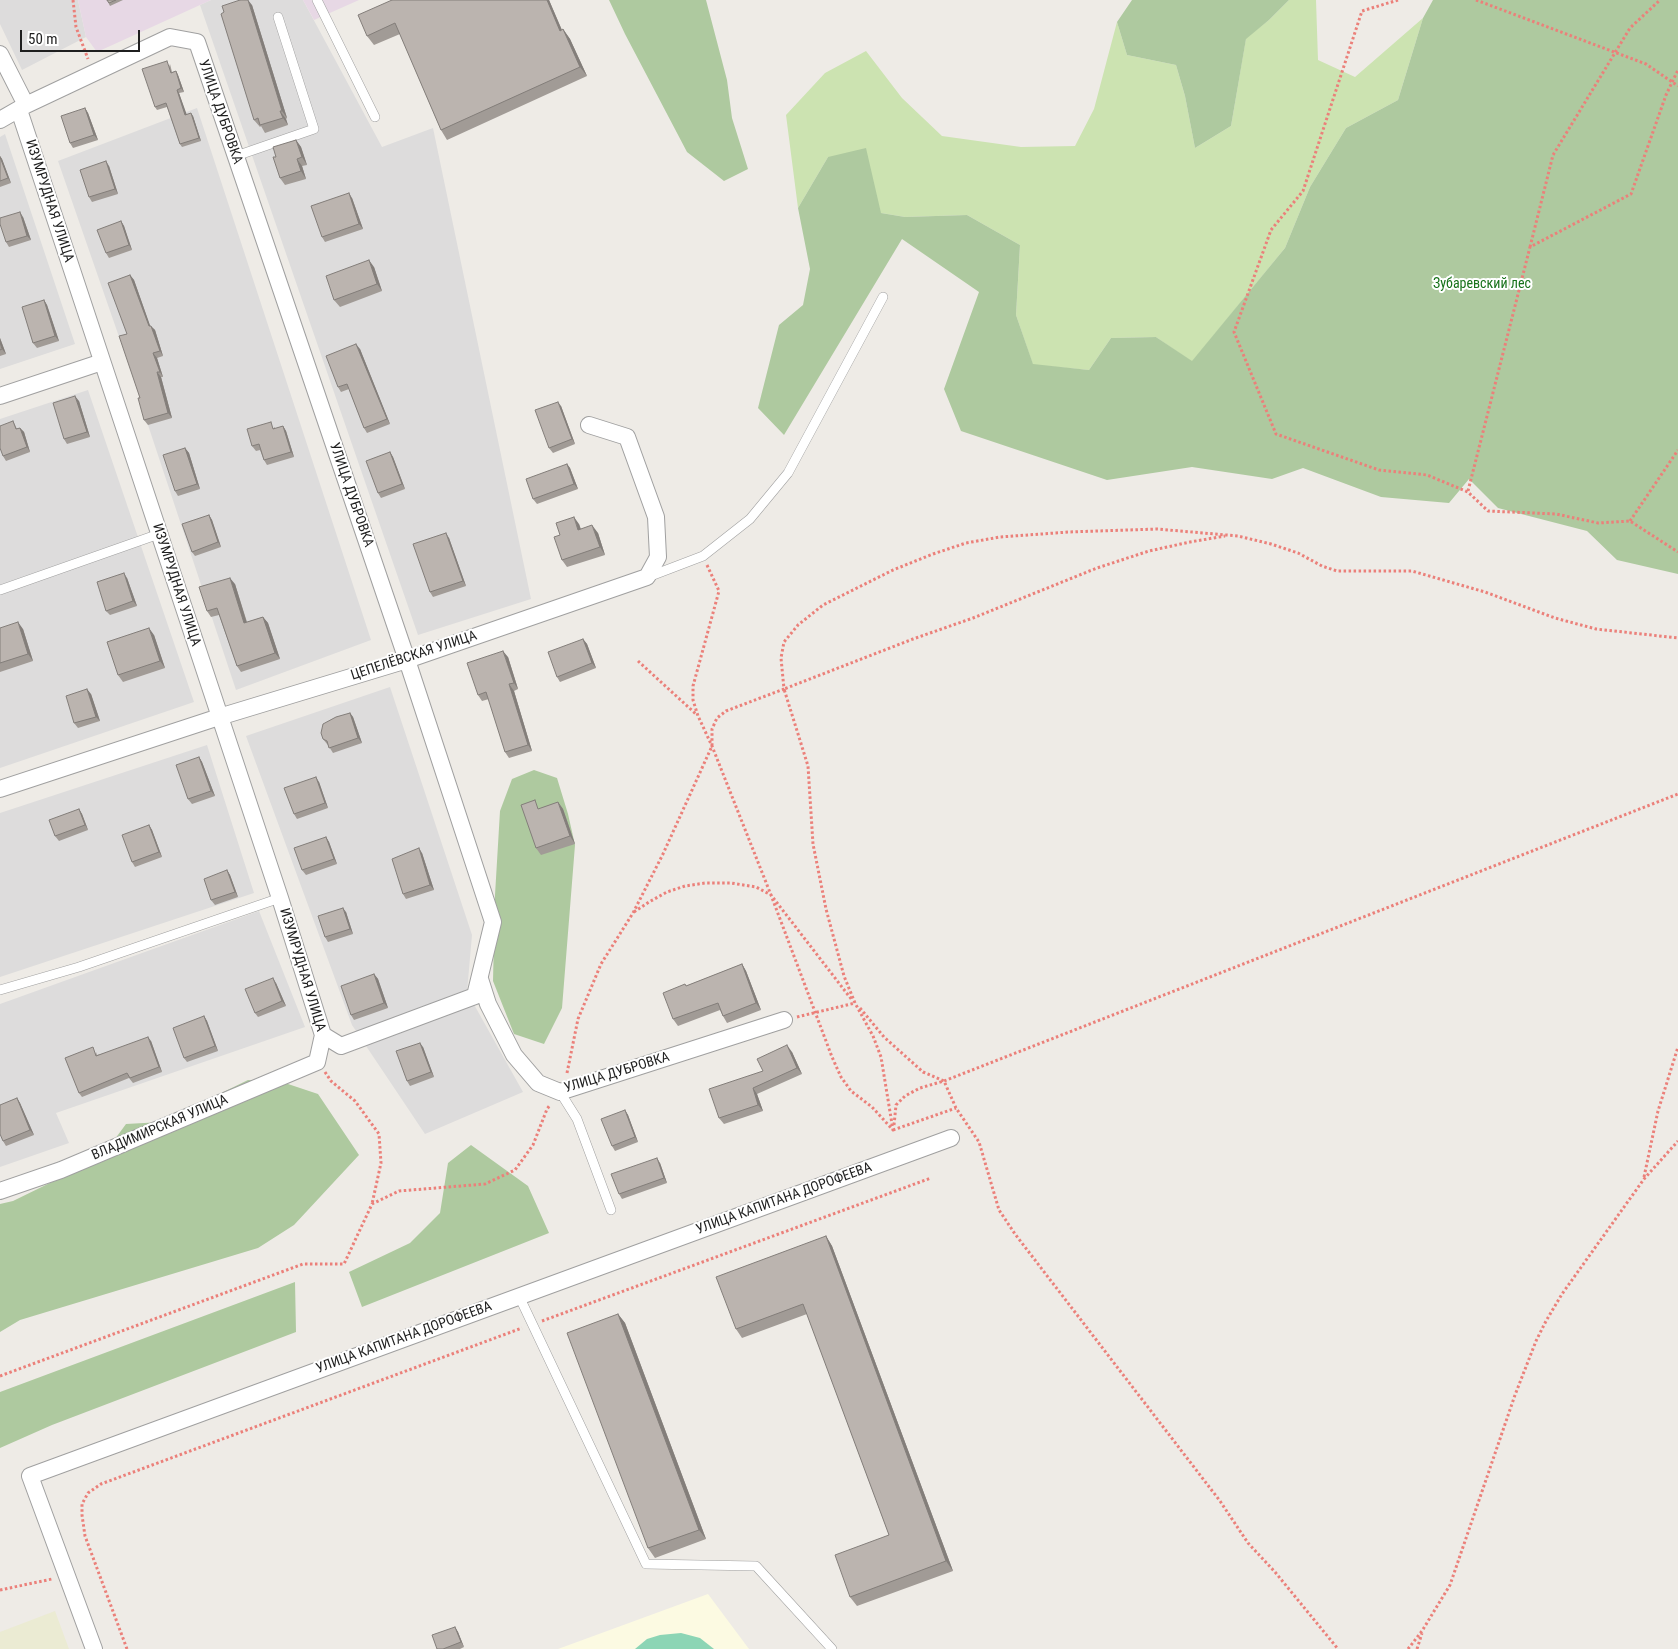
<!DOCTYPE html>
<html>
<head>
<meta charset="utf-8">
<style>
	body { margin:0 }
	#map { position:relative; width:1678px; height:1649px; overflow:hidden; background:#eeebe6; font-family:"Roboto Condensed",sans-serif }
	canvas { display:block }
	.scale { position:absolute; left:20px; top:30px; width:120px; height:22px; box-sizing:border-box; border:2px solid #1f1f1f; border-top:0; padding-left:6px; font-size:15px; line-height:18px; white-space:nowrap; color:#1f1f1f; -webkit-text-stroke:4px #fff; paint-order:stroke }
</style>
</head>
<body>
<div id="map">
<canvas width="1678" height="1649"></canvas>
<div class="scale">50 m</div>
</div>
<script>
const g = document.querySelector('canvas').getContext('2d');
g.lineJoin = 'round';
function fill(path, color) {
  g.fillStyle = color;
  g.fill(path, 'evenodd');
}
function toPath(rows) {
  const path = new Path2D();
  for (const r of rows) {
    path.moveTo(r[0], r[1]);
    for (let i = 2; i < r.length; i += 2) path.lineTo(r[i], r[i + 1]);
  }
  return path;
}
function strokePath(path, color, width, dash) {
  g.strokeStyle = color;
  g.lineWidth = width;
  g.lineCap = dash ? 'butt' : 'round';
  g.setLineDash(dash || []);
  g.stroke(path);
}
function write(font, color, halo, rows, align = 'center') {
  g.font = font + ' "Roboto Condensed",sans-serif';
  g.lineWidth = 4;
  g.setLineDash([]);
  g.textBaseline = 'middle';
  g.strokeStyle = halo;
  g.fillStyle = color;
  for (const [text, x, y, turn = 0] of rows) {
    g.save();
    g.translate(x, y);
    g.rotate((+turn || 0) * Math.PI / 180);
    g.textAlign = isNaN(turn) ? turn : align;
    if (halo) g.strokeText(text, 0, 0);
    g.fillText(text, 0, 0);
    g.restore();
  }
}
const residential = toPath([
	[0,0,78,0,86,37,22,70,0,24],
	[211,0,303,0,382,147,433,128,531,599,418,635,200,5],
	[197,108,371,640,236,690,148,425,142,403,58,161],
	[5,134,75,344,0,369,0,137],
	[88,390,194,702,0,768,0,419],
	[390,687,472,935,467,992,523,1092,425,1134,352,1025,246,736],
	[207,745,254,893,0,977,0,813],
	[259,911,305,1027,56,1113,69,1143,0,1167,0,1004]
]);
const industrial = toPath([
	[78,0,211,0,97,52,86,37],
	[303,0,359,0,314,20]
]);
const education = toPath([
	[708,1594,749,1649,558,1649]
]);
const farmland = toPath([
	[55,1611,69,1649,0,1649,0,1632]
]);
const grass = toPath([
	[1289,0,1316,0,1318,60,1355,77,1423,18,1398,100,1346,128,1310,187,1285,248,1192,362,1156,337,1111,338,1089,370,1033,365,1016,315,1020,245,967,215,905,217,881,213,828,157,798,208,786,115,825,73,866,51,902,98,942,136,1021,147,1075,146,1094,109,1117,22,1127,55,1176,65,1185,96,1195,148,1231,126,1246,38,1269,20]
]);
const forest = toPath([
	[609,0,706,0,727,80,732,118,748,169,724,181,687,152,625,34],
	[1132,0,1289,0,1269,20,1246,39,1231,126,1195,148,1185,96,1176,65,1127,55,1117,22],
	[1433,0,1678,0,1678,574,1617,560,1587,531,1498,508,1469,479,1449,503,1381,497,1303,468,1272,479,1192,467,1107,480,961,431,944,389,979,292,902,239,784,435,758,408,779,325,803,305,810,269,798,208,828,157,866,148,881,213,905,217,967,215,1020,245,1016,315,1033,364,1089,370,1111,338,1156,337,1192,361,1285,248,1310,187,1346,128,1398,100,1423,18],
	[534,770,557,778,568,814,575,845,562,1008,544,1044,514,1034,493,981,495,895,500,811,512,779],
	[248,1080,285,1083,318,1094,359,1155,294,1225,258,1248,20,1320,0,1332,0,1204,13,1201,101,1158,126,1124,162,1122],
	[471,1145,528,1186,549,1233,362,1307,349,1272,410,1243,440,1213,448,1163],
	[295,1282,296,1332,52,1425,0,1448,0,1392]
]);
const pitch = toPath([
	[681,1633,700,1638,714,1649,635,1649,647,1639,660,1635]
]);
const path = toPath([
	[73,0,76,27,88,59],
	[1398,0,1362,11,1303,191,1271,230,1234,332,1276,434,1379,470,1427,475,1468,492,1488,511,1556,514,1598,523,1630,521,1678,552],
	[1476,0,1646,64,1678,86],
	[1530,247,1553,155,1630,28,1660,0],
	[1468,491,1530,247,1631,194,1666,95,1678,70],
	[1630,521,1678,450],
	[707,565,719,591,693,686,693,700,698,716,712,746,771,895,852,1000],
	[638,661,697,715],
	[634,912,649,902,667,892,685,886,705,883,731,883,756,887,771,895,832,1057,841,1077,851,1091,872,1107,893,1130,881,1057,873,1036,855,1003,844,976,826,909,813,844,808,766,784,689,913,639,973,618,1097,568,1149,551,1190,542,1225,536],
	[860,1008,884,1037,923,1072,944,1081,956,1108,979,1142,999,1210,1015,1234,1220,1501,1248,1543,1275,1572,1338,1649],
	[797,1017,855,1003],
	[325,1072,331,1081,355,1101,379,1134,381,1163,372,1204],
	[567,1073,578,1019,601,964,633,913,663,854,712,746,712,729,717,718,726,711,784,689,781,658,784,642,798,625,823,605,893,570,933,554,966,543,1000,537,1069,532,1157,529,1238,536,1271,544,1298,553,1322,566,1337,571,1412,571,1485,592,1555,618,1596,629,1678,638],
	[894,1125,896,1105,905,1096,920,1088,944,1081,1678,794],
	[893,1130,956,1108],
	[1644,1177,1658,1111,1678,1047],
	[542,1321,931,1178],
	[0,1376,303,1264,344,1264,372,1204,399,1191,485,1184,515,1170,533,1145,547,1109,550,1105],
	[0,1590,52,1579],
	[127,1649,85,1536,82,1515,82,1504,88,1493,101,1484,522,1328],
	[1408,1649,1422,1631,1450,1585,1515,1395,1536,1341,1546,1321,1562,1294,1644,1179,1678,1141],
	[1417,1649,1422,1633]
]);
const lane = toPath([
	[317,0,375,117],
	[236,156,314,129,278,17],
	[648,577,703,556,750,519,788,473,883,297],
	[0,590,159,534],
	[0,990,79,967,280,898],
	[560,1092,577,1119,611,1210],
	[519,1296,646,1564,756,1566,832,1649]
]);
const street = toPath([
	[0,54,26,105],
	[0,120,26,105,170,37,197,42,407,660,493,922,475,996,341,1046,323,1035],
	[0,396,102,362],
	[0,789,219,717,407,660,647,577,658,557,656,517,627,437,589,425],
	[480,979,488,1004,514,1055,538,1083,560,1092,784,1020],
	[0,1191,61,1170,317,1062,323,1035,280,898,19,110],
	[94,1649,30,1476,951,1138]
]);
const wall = toPath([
	[107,0,123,0,110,6],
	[392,0,549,0,562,30,563,29,570,39,587,76,447,140,441,130,400,34,374,45,367,36],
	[252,5,287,118,286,119,288,125,265,133,261,126,260,127,254,120],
	[170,64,172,72,176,71,178,75,184,92,179,93,186,114,193,116,201,141,182,147,180,144,167,107,157,110,155,107],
	[85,108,88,113,98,140,73,148,70,143],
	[296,140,301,147,307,165,302,166,306,179,285,185,280,178,276,157],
	[0,156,2,159,11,183,0,187],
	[109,166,118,194,92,202,89,197],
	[352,198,363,229,325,242,322,237],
	[23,217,31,240,9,247,6,242],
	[121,221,124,226,132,250,109,258,106,253],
	[374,267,382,291,340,307,334,300],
	[130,275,134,280,150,326,155,330,163,356,157,358,163,377,161,377,172,418,148,425,144,420,127,334],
	[44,300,47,305,59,341,37,348,33,343],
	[0,338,6,354,0,356],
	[360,349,390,424,367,433,364,428,349,389,341,392,338,387],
	[79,401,90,437,67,444,64,439],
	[561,406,575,444,553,453,549,448],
	[13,421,17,429,20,428,24,432,30,452,6,461,3,456],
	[283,426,286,431,294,457,267,465,264,460,260,450,256,451,252,446,275,427,275,429],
	[185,448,189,453,200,489,178,496,175,491],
	[390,452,393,457,405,489,381,498,378,493],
	[567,464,570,468,578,489,537,504,533,499],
	[209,515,212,520,221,547,195,556,192,552],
	[579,524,581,529,598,533,605,555,567,567,562,560,560,535],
	[449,538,466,586,433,597,430,592],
	[127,578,137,606,110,615,106,611],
	[235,584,247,622,263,617,268,623,280,659,241,672,237,666,219,615,211,617,207,611],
	[0,628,23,629,33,661,0,672],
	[154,635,165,668,123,682,118,675],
	[583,639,587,644,596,668,560,682,557,677],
	[508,657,518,689,514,691,532,751,509,758,505,752,489,699,482,701,478,695],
	[91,694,100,721,78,728,74,723],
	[350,713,353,717,362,743,333,753,328,745,327,744,323,739],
	[199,757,202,762,215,796,192,804,188,799],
	[319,782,328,808,297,819,294,814],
	[558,802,563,809,575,844,541,855,536,848,541,808],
	[79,809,82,814,88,830,59,841,55,836],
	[149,825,152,830,162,857,135,867,132,862],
	[326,837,329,842,337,864,306,875,302,870],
	[422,853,434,890,406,899,403,894],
	[227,870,230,875,238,897,215,905,211,900],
	[346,912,353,934,328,942,325,937],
	[742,964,746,971,761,1010,727,1023,723,1016,720,1010,678,1026,673,1019,686,986],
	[374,974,378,979,388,1008,354,1020,351,1015],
	[276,983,286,1006,258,1017,255,1013],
	[204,1016,207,1021,218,1051,187,1062,184,1058],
	[151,1041,162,1072,133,1083,129,1078,82,1097,79,1093,96,1052,97,1055],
	[423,1047,434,1077,410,1086,407,1081],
	[792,1052,802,1074,757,1094,763,1111,724,1124,719,1118],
	[17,1098,20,1103,34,1135,6,1146,3,1141],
	[625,1110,628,1115,638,1142,615,1151,612,1146],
	[660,1163,667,1183,622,1199,619,1194],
	[826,1236,832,1246,953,1571,857,1606,850,1597,889,1535,807,1314,742,1338,736,1329],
	[618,1314,625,1323,706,1539,655,1558,648,1548],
	[455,1627,458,1632,464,1647,460,1649,437,1649]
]);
const shadedWall = toPath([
	[248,0,252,5,287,118,282,111],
	[547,0,549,0,566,40,560,31],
	[563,29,570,39,587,76,580,67],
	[176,71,178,75,184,92,181,88],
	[177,90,179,93,188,118,185,115],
	[85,108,88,113,98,140,94,135],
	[280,111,286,119,288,125,283,118],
	[191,113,193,116,201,141,199,138],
	[296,140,301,147,307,165,302,157],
	[0,156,2,159,11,183,8,178],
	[297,159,302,166,306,179,301,171],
	[106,161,109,166,118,194,115,189],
	[349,193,352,198,363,229,359,224],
	[20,212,23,217,31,240,27,236],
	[121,221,124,226,132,250,129,245],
	[369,260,374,267,382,291,377,284],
	[130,275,134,280,152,331,149,326],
	[44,300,47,305,59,341,55,336],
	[151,326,155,330,163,356,160,351],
	[0,338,6,354,2,349,0,342],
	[356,344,360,349,390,424,387,419],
	[153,353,157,358,163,377,160,372],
	[157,372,161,377,172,418,168,413],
	[75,396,79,401,90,437,87,432],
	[558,402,561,406,575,444,572,439],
	[283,426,286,431,294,457,291,452],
	[20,428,24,432,30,452,27,447],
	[185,448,189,453,200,489,197,484],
	[390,452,393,457,405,489,402,484],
	[567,464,570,468,578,489,574,484],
	[209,515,212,520,221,547,218,542],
	[574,517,579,524,583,537,578,530],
	[592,525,598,533,605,555,600,547],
	[446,533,449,538,466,586,463,581],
	[124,573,127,578,137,606,133,601],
	[230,578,235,584,249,630,244,623],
	[263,617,268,623,280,659,275,653],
	[18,622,23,629,33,661,28,654],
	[149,628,154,635,165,668,160,661],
	[583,639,587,644,596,668,592,663],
	[503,651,508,657,518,689,514,683],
	[509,684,514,691,532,751,528,745],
	[87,689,91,694,100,721,96,717],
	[350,713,353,717,362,743,358,738],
	[199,757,202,762,215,796,211,791],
	[316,777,319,782,328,808,325,803],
	[558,802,563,809,575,844,570,836],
	[79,809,82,814,88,830,85,825],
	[149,825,152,830,162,857,159,852],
	[326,837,329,842,337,864,334,859],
	[419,848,422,853,434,890,430,885],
	[227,870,230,875,238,897,235,892],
	[343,908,346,912,353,934,350,929],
	[742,964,746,971,761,1010,756,1003],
	[374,974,378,979,388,1008,384,1003],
	[273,978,276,983,286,1006,282,1001],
	[204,1016,207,1021,218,1051,215,1046],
	[148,1037,151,1041,162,1072,159,1067],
	[420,1043,423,1047,434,1077,431,1072],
	[787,1045,792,1052,802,1074,797,1068],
	[753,1088,757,1094,763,1111,758,1105],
	[17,1098,20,1103,34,1135,30,1130],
	[625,1110,628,1115,638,1142,635,1137],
	[657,1158,660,1163,667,1183,664,1178],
	[826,1236,832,1246,953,1571,946,1561],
	[618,1314,625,1323,706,1539,699,1530],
	[455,1627,458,1632,464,1647,461,1642]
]);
const building = toPath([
	[107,0,116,0,109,3,107,0],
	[240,0,248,0,282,111,280,111,283,118,260,125,258,118,254,120,221,14,224,12,222,6,240,0],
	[392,0,547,0,560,31,563,29,580,67,441,130,395,23,367,36,358,15,392,0],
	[167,61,171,73,176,71,181,88,177,90,185,115,191,113,199,138,180,144,166,103,155,107,142,69,167,61],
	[85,108,94,135,70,143,61,116,85,108],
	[296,140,302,157,297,159,301,171,280,178,273,157,276,157,273,147,296,140],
	[0,157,8,178,0,181,0,157],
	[106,161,115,189,89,197,80,170,106,161],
	[349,193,359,224,322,237,311,206,349,193],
	[20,212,27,236,6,242,0,224,0,218,20,212],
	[121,221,129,245,106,253,97,230,121,221],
	[369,260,377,284,334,300,326,276,369,260],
	[130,275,149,326,151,326,160,351,153,353,160,372,157,372,168,413,144,420,138,398,140,398,119,336,127,334,108,283,130,275],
	[44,300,55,336,33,343,22,307,44,300],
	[0,342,2,349,0,350,0,342],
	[356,344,387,419,364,428,347,384,338,387,326,356,356,344],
	[75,396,87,432,64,439,53,403,75,396],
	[558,402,572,439,549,448,535,410,558,402],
	[13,421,16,429,20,428,27,447,3,456,0,448,0,426,13,421],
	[271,422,273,429,283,426,291,452,264,460,259,444,252,446,247,429,271,422],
	[185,448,197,484,175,491,163,455,185,448],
	[390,452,402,484,378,493,366,461,390,452],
	[567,464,574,484,533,499,526,479,567,464],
	[209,515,218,542,192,552,182,524,209,515],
	[574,517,578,530,592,525,600,547,562,560,554,537,560,535,556,523,574,517],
	[446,533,463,581,430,592,413,544,446,533],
	[124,573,133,601,106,611,97,582,124,573],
	[230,578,244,623,263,617,275,653,237,666,217,608,207,611,199,587,230,578],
	[18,622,28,654,0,663,0,628,18,622],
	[149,628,160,661,118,675,107,642,149,628],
	[583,639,592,663,557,677,548,652,583,639],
	[503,651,514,683,509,684,528,745,505,752,486,692,478,695,467,663,503,651],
	[87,689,96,717,74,723,66,696,87,689],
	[350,713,358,738,329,748,327,741,323,739,321,733,323,724,336,717,350,713],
	[199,757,211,791,188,799,176,765,199,757],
	[316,777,325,803,294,814,284,788,316,777],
	[535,800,538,809,558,802,570,836,536,848,521,805,535,800],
	[79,809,85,825,55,836,49,820,79,809],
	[149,825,159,852,132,862,122,835,149,825],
	[326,837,334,859,302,870,294,848,326,837],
	[419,848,430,885,403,894,392,859,419,848],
	[227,870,235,892,211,900,204,879,227,870],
	[343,908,350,929,325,937,318,916,343,908],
	[742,964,756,1003,723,1016,718,1003,673,1019,663,993,685,984,686,986,742,964],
	[374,974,384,1003,351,1015,341,986,374,974],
	[273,978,282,1001,255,1013,245,989,273,978],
	[204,1016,215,1046,184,1058,173,1028,204,1016],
	[148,1037,159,1067,130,1078,127,1073,79,1093,65,1058,93,1047,96,1056,148,1037],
	[420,1043,431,1072,407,1081,396,1051,420,1043],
	[787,1045,797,1068,753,1088,758,1105,719,1118,709,1089,763,1071,757,1059,787,1045],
	[17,1098,30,1130,3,1141,0,1134,0,1105,17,1098],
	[625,1110,635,1137,612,1146,601,1119,625,1110],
	[657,1158,664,1178,619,1194,611,1174,657,1158],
	[826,1236,946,1561,850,1597,835,1555,889,1535,803,1304,736,1329,716,1277,826,1236],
	[618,1314,699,1530,648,1548,567,1333,618,1314],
	[455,1627,461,1642,443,1649,437,1649,432,1635,455,1627]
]);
const streetNames = [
	["УЛИЦА ДУБРОВКА",220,112,71],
	["ИЗУМРУДНАЯ УЛИЦА",49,201,72],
	["УЛИЦА ДУБРОВКА",351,495,71],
	["ИЗУМРУДНАЯ УЛИЦА",176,585,72],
	["ЦЕПЕЛЁВСКАЯ УЛИЦА",414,656,-18],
	["ИЗУМРУДНАЯ УЛИЦА",302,970,73],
	["УЛИЦА ДУБРОВКА",617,1073,-17],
	["ВЛАДИМИРСКАЯ УЛИЦА",160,1128,-23],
	["УЛИЦА КАПИТАНА ДОРОФЕЕВА",784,1199,-20],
	["УЛИЦА КАПИТАНА ДОРОФЕЕВА",404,1338,-20]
];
const parkNames = [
	["Зубаревский лес",1482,284]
];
fill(residential, '#dddcdc');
fill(industrial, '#e7d8e5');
fill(education, '#fcfae2');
fill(farmland, '#ebebd3');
fill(grass, '#cce3b1');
fill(forest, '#aec99f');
fill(pitch, '#8cd5b5');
strokePath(lane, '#a0a0a0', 10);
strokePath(street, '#a0a0a0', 18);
strokePath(path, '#eb807a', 3, [2.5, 2.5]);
strokePath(lane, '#fff', 9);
strokePath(street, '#fff', 16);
fill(wall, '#a19b96');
fill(shadedWall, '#837e7a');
fill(building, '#bbb4af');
strokePath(building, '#837e7a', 1);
write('14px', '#1f1f1f', '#fff', streetNames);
write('14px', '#17721a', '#fff', parkNames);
</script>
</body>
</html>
